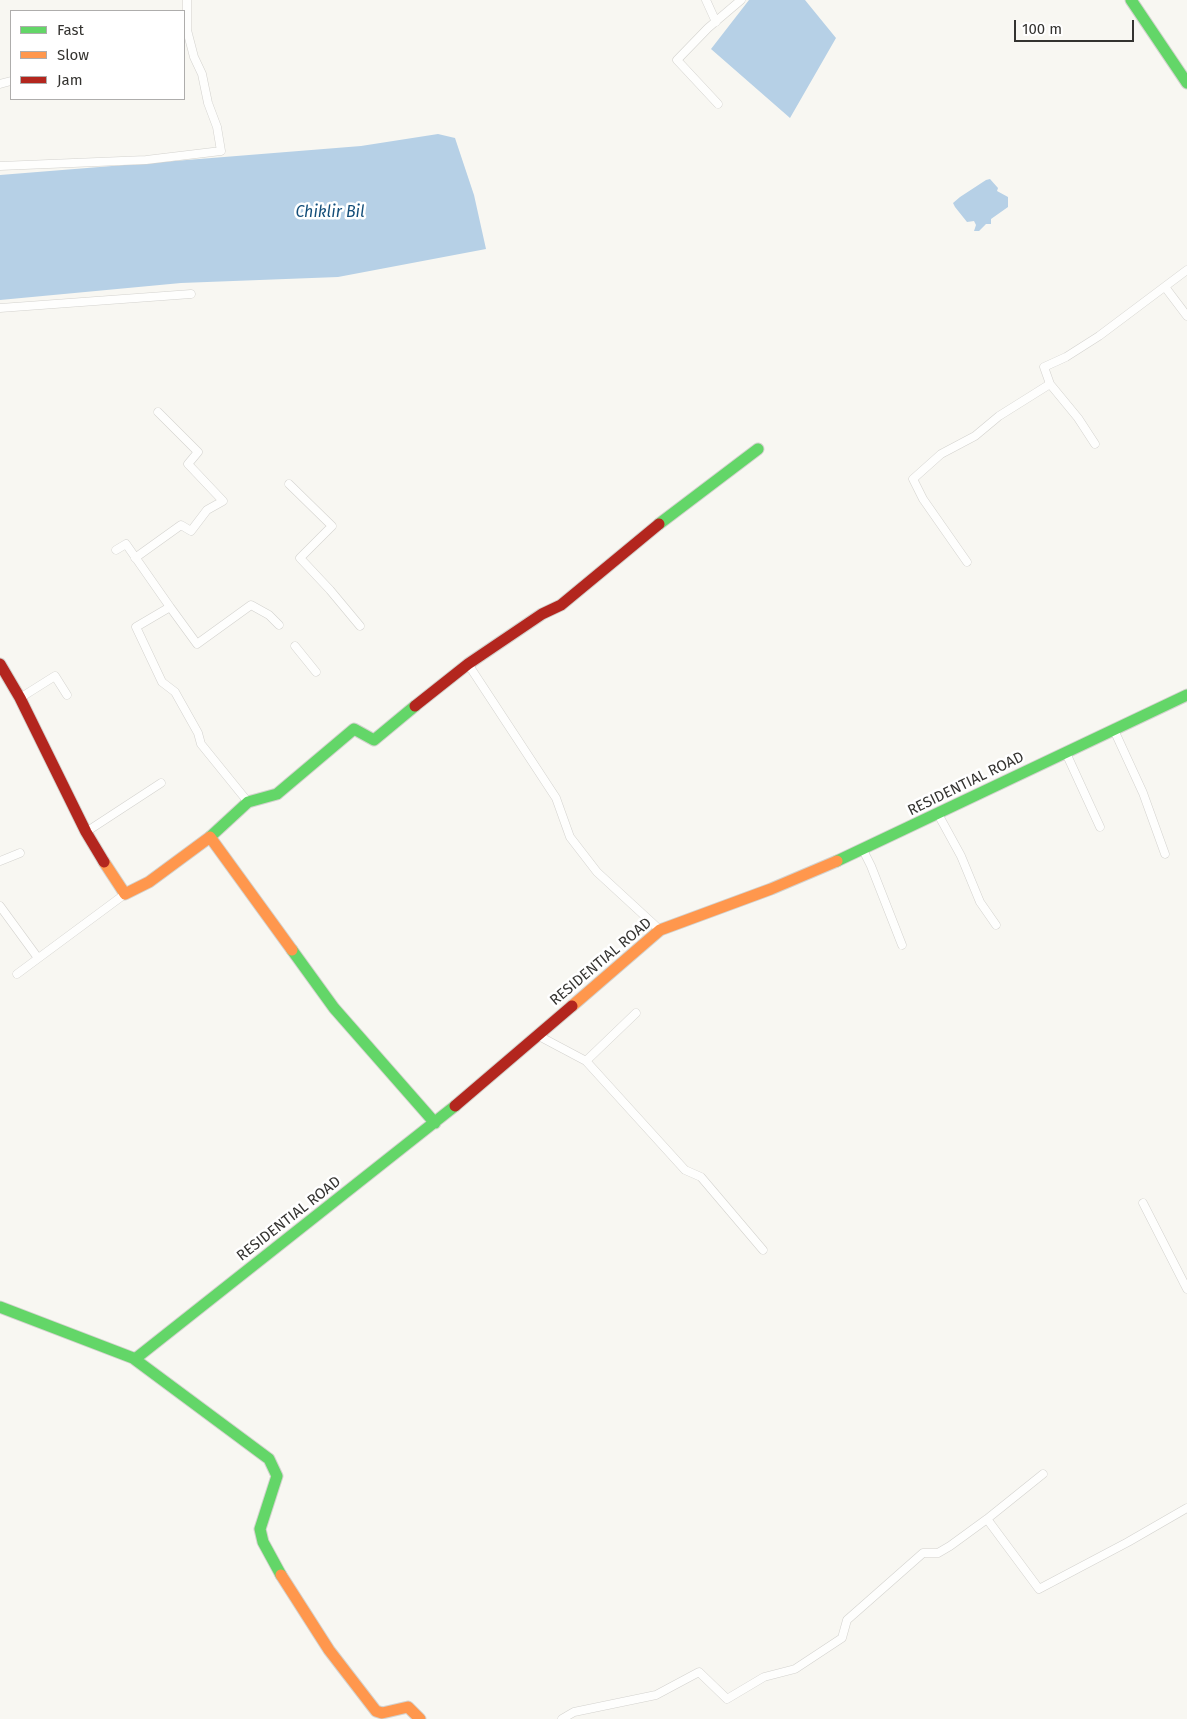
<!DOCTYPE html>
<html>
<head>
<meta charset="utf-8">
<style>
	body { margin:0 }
	#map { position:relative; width:1187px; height:1719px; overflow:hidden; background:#f8f7f2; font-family:"Fira Sans",sans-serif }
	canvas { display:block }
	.legend { position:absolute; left:10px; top:10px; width:175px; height:90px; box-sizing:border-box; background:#fff; border:1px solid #aeadac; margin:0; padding:6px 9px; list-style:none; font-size:15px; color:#343330 }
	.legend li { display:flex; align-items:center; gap:10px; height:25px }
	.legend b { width:25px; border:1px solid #aeadac }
	.scale { position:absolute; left:1014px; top:20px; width:120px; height:22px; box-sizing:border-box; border:2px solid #343330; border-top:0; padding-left:6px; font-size:15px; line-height:18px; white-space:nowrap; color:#343330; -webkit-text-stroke:4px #fff; paint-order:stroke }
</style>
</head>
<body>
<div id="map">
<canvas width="1187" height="1719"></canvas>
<ul class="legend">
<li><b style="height:6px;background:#63d668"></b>Fast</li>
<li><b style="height:6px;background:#ff974d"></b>Slow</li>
<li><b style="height:6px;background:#b3261e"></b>Jam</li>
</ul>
<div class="scale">100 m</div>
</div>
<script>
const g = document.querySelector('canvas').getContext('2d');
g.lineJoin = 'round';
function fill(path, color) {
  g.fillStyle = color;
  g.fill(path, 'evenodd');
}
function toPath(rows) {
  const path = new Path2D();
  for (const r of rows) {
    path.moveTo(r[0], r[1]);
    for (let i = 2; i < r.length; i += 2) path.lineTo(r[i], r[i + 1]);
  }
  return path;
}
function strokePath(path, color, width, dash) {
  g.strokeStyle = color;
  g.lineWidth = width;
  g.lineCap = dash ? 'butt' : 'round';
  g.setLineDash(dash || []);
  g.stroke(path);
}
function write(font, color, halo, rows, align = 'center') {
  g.font = font + ' "Fira Sans",sans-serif';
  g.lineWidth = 5;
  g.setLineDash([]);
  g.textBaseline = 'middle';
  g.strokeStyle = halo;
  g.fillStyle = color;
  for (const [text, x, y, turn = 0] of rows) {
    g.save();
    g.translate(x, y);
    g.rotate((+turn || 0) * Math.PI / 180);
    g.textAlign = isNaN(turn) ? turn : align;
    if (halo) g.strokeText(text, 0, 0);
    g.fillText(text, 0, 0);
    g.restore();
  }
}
const water = toPath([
	[749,0,805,0,836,38,790,118,711,49],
	[438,134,455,138,474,195,486,249,338,277,181,283,0,300,0,175,361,146],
	[990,179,998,188,997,191,1008,197,1008,207,991,219,991,224,986,224,979,231,974,231,976,225,974,221,967,222,955,207,953,203,960,197,986,180]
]);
const street = toPath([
	[706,0,716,22],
	[0,84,11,81],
	[718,104,677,60,708,28,741,0],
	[0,166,146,160,221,151,217,127,208,103,202,74,194,57,187,30,187,0],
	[1165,287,1187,316],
	[0,308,191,294],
	[1095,444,1078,418,1050,384,1044,367,1066,357,1099,336,1187,270],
	[289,484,332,526,300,558,330,590,360,626],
	[116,550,126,544,170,607,136,627,162,682,175,692,198,733,201,744,248,802],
	[135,558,181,525,191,531,207,510,223,501,188,464,198,452,158,412],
	[967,562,923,499,913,479,941,454,975,436,999,416,1050,384],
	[170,607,197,644,251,605,269,615,279,625],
	[295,646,316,672],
	[468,664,556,798,570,837,597,872,660,930],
	[20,698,55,676,67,695],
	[1114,730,1143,793,1165,854],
	[1066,753,1100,827],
	[938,814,961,856,980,902,996,925],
	[86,832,161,783],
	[863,850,871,866,902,945],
	[0,861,20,853],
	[0,906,38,958],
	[17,974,125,894],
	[537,1035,586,1061,685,1170,701,1177,763,1250],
	[586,1061,636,1013],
	[1143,1203,1187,1289],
	[1043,1474,987,1519,1039,1589,1128,1542,1187,1508],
	[562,1719,574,1712,656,1695,699,1672,727,1699,764,1677,795,1669,842,1638,847,1620,923,1553,938,1553,950,1546,987,1519]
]);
const fast = toPath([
	[1131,0,1187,83],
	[659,524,758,449],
	[210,837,248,802,277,794,354,729,374,740,415,706],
	[837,861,1187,695],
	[292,950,334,1008,435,1123],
	[0,1307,133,1358,269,1459,277,1476,260,1529,263,1542,281,1575],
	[135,1359,455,1106]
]);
const slow = toPath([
	[104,862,125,894,149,882,210,837,292,950],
	[572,1006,660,930,771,889,837,861],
	[281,1575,329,1650,376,1711,382,1713,408,1707,420,1719]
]);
const jam = toPath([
	[0,664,20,698,86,832,104,862],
	[415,706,468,664,542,614,561,605,659,524],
	[455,1106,572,1006]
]);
const streetNames = [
	["RESIDENTIAL ROAD",966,784,-26],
	["RESIDENTIAL ROAD",601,962,-40],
	["RESIDENTIAL ROAD",289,1219,-38]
];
const waterNames = [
	["Chiklir Bil",330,213]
];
fill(water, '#b6d0e6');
strokePath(street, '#d3d2ce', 9);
strokePath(fast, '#d3d2ce', 13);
strokePath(slow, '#d3d2ce', 13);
strokePath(jam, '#d3d2ce', 13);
strokePath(street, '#fefefd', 8);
strokePath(fast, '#63d668', 11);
strokePath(slow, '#ff974d', 11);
strokePath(jam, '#b3261e', 11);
write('15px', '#343330', '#fff', streetNames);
write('italic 16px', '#144e79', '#fff', waterNames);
</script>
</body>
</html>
